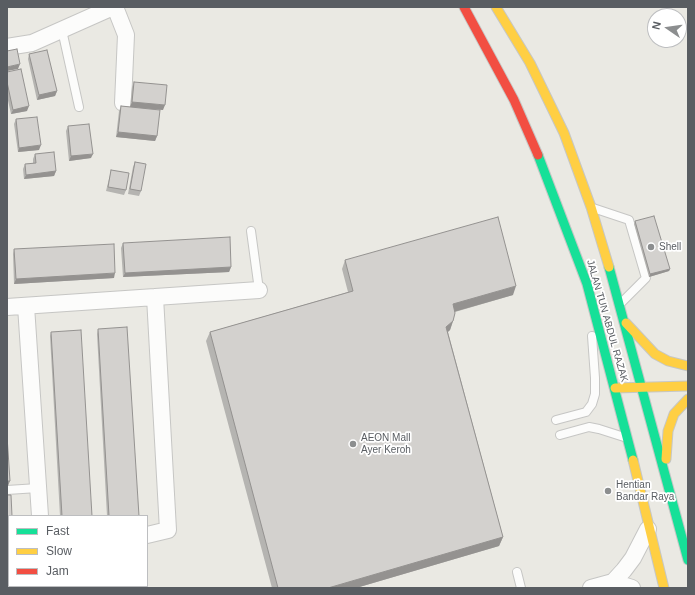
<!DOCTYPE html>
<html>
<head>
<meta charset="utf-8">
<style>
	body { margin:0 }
	#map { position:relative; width:695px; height:595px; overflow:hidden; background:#eae9e3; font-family:Helvetica,sans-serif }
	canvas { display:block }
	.frame { position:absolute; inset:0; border:8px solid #595d62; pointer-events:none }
	.legend { position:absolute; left:8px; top:515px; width:140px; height:72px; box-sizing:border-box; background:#fff; border:1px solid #bdbec0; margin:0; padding:5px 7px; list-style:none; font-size:12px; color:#595d62 }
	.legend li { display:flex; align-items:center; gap:8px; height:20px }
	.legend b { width:20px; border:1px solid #bdbec0 }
	.north { position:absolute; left:647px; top:8px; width:40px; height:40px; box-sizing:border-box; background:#fff; border:1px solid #bdbec0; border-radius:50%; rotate:283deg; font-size:11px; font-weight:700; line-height:16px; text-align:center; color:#595d62 }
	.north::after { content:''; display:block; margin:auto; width:14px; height:18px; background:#8c8e8f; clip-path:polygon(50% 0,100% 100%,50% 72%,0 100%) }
</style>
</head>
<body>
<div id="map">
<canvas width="695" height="595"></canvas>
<div class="frame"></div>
<ul class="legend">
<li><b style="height:5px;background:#16e098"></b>Fast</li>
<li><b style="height:5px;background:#ffcf43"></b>Slow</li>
<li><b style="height:5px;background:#f24e42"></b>Jam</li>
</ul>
<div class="north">N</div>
</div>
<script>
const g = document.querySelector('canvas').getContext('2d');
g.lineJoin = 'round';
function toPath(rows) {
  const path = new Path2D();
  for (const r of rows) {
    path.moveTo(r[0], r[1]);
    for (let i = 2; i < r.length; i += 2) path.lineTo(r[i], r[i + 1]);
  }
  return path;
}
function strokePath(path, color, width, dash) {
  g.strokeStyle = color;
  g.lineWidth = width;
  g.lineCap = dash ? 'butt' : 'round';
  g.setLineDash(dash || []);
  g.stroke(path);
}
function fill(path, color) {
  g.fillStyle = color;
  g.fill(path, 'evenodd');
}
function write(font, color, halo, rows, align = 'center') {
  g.font = font + ' Helvetica,sans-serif';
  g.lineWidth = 3.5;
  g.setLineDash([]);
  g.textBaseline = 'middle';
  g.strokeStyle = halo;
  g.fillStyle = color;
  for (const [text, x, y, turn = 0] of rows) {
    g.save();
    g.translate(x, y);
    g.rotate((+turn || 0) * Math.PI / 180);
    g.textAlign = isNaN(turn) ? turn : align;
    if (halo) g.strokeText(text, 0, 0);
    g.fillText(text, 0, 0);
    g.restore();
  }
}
const lane = toPath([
	[62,30,79,107],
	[593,208,629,220,646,278,622,302],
	[251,231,259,290],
	[556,420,586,412,592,404,595,394,595,378,592,336],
	[560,435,589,427,599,429,624,437],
	[7,490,38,488],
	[517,572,521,588]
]);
const street = toPath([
	[115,7,126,35,123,103],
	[7,47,32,43,113,7],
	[26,306,40,516],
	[7,307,259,290],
	[147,535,168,530,155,297],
	[613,582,632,588],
	[44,586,44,588],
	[591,588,613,582,624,570,633,558,648,529]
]);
const fast = toPath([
	[538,155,587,284,633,460],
	[609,267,688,560]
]);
const slow = toPath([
	[496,7,530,63,564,133,591,207,609,267],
	[626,323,655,354,668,361,688,366],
	[615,388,688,386],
	[666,459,668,431,674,414,688,399],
	[633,460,664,588]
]);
const jam = toPath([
	[464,7,514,100,538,155]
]);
const wall = toPath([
	[29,54,57,91,55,96,37,100,28,59],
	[7,72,27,111,11,114,7,96],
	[134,82,163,110,154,109,157,136,155,141,116,137,119,111,121,106,130,107,132,87],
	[16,119,39,150,18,152,14,124],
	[68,126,91,158,69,161,66,131],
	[35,154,56,171,54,176,24,179,23,169,25,164,33,163,33,159],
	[135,162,141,191,139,196,128,194,133,167],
	[111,170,126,190,124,195,106,191,110,175],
	[635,221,670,269,669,271,649,277,634,224],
	[123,243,231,267,229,272,123,277,121,248],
	[14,249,114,278,14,284,13,254],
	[345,260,513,295,455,312,453,321,450,330,448,332,503,537,499,546,356,588,272,588,206,341,210,332,348,292,342,269],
	[98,329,139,516,107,516,97,334],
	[51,332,92,516,60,516,50,336]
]);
const shadedWall = toPath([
	[20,64,18,69,7,71,7,67],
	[57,91,55,96,37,100,39,95],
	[132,102,165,105,163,110,130,107],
	[29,106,27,111,11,114,13,110],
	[118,132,157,136,155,141,116,137],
	[41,145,39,150,18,152,19,148],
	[93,154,91,158,69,161,71,156],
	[56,171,54,176,24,179,26,175],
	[231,267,229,272,123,277,125,273],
	[670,269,669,271,649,277,650,274],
	[115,273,114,278,14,284,16,279],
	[516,286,513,295,450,313,453,304],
	[453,321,450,330,443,336,446,327],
	[7,481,10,481,8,486,7,486],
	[503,537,499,546,356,588,328,588]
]);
const building = toPath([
	[17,49,20,64,7,67,7,51,17,49],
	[47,50,57,91,39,95,29,54,47,50],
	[21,69,29,106,13,110,7,82,7,72,21,69],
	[134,82,167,85,165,105,132,102,134,82],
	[121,106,160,110,157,136,118,132,121,106],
	[37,117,41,145,19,148,16,119,37,117],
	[89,124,93,154,71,156,68,126,89,124],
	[54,152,56,171,26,175,25,164,36,163,35,154,54,152],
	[135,162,146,164,141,191,130,189,135,162],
	[111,170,129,173,126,190,108,187,111,170],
	[654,216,670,269,650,274,635,221,654,216],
	[498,217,516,286,453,304,455,313,453,321,446,327,503,537,328,588,278,588,210,332,353,291,345,260,498,217],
	[230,237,231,267,125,273,123,243,230,237],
	[114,244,115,273,16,279,14,249,114,244],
	[127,327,139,516,109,516,98,329,127,327],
	[81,330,92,516,62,516,51,332,81,330],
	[7,436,10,481,7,481,7,436],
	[7,495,11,495,12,516,9,516,9,586,16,586,16,588,7,588,7,495]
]);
const markers = [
	[651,247,4,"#8c8e8f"],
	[353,444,4,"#8c8e8f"],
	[608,491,4,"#8c8e8f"]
];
const poiNames = [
	["Shell",659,247],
	["AEON Mall",361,438],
	["Ayer Keroh",361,450],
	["Hentian",616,485],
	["Bandar Raya",616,497]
];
const streetNames = [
	["JALAN TUN ABDUL RAZAK",607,321,74]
];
strokePath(lane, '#c6c6c4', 10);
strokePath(street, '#c6c6c4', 18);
strokePath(fast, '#c6c7c5', 11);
strokePath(slow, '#c6c7c5', 11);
strokePath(jam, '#c6c7c5', 11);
strokePath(lane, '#fcfcfb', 8);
strokePath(street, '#fcfcfb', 16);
strokePath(fast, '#16e098', 9);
strokePath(slow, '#ffcf43', 9);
strokePath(jam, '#f24e42', 9);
fill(wall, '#b5b4b1');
fill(shadedWall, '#949290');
fill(building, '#d3d1ce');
strokePath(building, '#949290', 1);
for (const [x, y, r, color] of markers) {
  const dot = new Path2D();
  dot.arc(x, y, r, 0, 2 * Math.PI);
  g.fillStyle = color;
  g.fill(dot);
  strokePath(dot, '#fff', 1.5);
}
write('10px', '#595d62', '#fff', poiNames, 'left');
write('10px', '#595d62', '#fff', streetNames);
</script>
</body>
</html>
